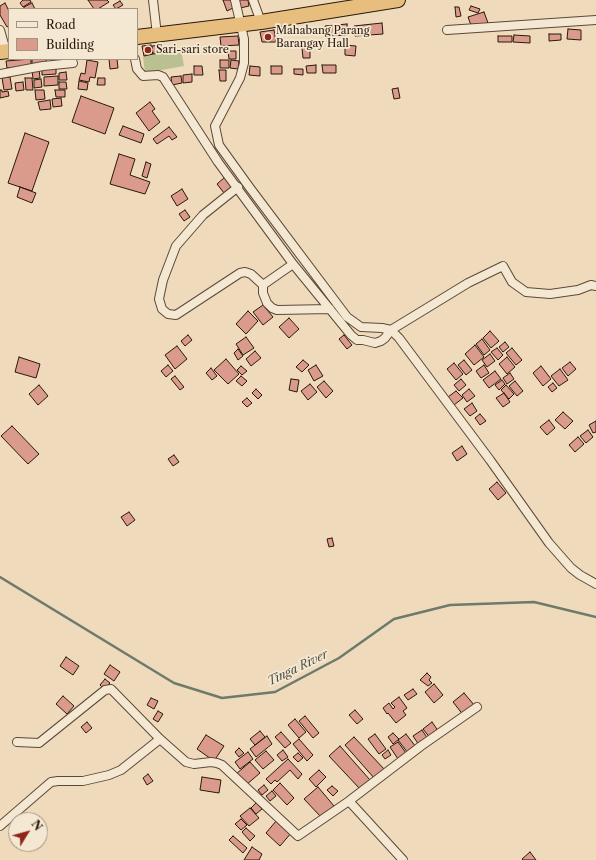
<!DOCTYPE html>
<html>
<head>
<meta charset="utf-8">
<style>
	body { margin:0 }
	#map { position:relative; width:596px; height:860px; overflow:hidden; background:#efdbbc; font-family:"Libre Caslon Text",serif }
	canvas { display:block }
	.legend { position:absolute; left:8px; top:8px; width:130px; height:52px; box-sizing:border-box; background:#f5e8d3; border:1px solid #a49583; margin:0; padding:5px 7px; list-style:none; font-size:12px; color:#2a180b }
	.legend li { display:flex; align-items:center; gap:8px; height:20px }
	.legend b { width:20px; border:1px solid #a49583 }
	.north { position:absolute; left:8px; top:812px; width:40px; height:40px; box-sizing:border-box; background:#f5e8d3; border:1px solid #a49583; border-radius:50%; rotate:53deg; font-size:11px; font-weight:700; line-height:16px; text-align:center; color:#2a180b }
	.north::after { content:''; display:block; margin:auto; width:14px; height:18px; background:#8f2418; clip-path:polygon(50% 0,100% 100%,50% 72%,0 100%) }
</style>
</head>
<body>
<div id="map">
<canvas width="596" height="860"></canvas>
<ul class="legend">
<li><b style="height:5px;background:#f5e8d3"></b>Road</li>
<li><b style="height:11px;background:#da9b8d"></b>Building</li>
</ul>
<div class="north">N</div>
</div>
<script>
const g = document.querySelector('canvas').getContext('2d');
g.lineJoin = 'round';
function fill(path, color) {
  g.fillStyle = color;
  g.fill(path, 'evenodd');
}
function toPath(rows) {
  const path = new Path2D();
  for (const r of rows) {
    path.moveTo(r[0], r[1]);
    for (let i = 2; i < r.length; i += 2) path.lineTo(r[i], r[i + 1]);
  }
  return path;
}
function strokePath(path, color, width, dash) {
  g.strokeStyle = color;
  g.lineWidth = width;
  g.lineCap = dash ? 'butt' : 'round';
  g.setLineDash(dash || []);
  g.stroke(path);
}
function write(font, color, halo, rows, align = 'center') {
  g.font = font + ' "Libre Caslon Text",serif';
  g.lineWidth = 3.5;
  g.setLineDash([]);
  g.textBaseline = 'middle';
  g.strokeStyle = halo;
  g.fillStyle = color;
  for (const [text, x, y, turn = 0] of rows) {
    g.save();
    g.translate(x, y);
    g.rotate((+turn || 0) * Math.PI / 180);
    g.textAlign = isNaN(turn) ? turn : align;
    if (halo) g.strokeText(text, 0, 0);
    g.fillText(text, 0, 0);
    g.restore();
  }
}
const green = toPath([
	[181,50,184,66,145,73,143,56]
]);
const stream = toPath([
	[0,577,174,683,222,698,275,692,339,658,394,619,450,605,534,602,596,617]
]);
const building = toPath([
	[23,0,30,0,31,2,23,7,20,3,23,0],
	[88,0,107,0,109,2,98,9,94,9,88,0],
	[223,0,232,0,235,7,227,11,223,0],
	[238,0,248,0,249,6,240,8,238,0],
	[120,1,123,5,116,9,113,5,120,1],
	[5,3,9,11,9,26,7,27,0,15,0,6,5,3],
	[32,3,35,9,24,9,24,7,32,3],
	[471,6,480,9,478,13,469,10,471,6],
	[455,7,459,7,461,16,456,17,455,7],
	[484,12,488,23,472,28,468,17,484,12],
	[382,23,383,34,355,36,354,26,382,23],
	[347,24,348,35,326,36,325,26,347,24],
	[568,29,581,30,581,40,567,39,568,29],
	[274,30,276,42,262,42,260,32,274,30],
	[549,34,561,34,561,40,549,41,549,34],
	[514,35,530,36,530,43,513,42,514,35],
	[238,36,239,45,221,46,220,37,238,36],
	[498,36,512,36,512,42,498,42,498,36],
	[151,45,153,54,144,56,142,46,151,45],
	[162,45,163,53,153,54,152,46,162,45],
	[345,45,356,46,355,56,345,55,345,45],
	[302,48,310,48,310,58,303,58,302,48],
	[228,51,236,51,236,59,229,59,228,51],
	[31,59,31,66,7,68,6,61,31,59],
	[32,59,46,59,47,65,32,66,32,59],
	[109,59,117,59,118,68,110,69,109,59],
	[87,60,98,62,95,78,90,77,89,82,79,80,81,73,85,74,87,60],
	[220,60,229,60,229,68,220,68,220,60],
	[231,60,239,61,238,69,230,68,231,60],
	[316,65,316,73,307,73,306,66,316,65],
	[322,65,336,65,336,73,323,73,322,65],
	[194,66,202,66,203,75,194,75,194,66],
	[250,66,260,67,260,76,249,75,250,66],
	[271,66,282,66,282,74,271,74,271,66],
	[42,67,56,67,56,74,42,75,42,67],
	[39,69,40,78,33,79,32,70,39,69],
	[294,69,303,69,303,75,294,74,294,69],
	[219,70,226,70,226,81,220,81,219,70],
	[66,72,67,80,59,80,59,73,66,72],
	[192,74,192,82,183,83,183,75,192,74],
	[58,76,58,85,44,86,44,77,58,76],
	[181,76,182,83,172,85,171,77,181,76],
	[10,77,12,89,4,90,2,78,10,77],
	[25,78,32,78,33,90,26,90,25,78],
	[98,78,105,78,105,85,97,85,98,78],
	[41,79,42,87,34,88,34,80,41,79],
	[79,81,88,83,87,90,78,89,79,81],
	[23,82,24,90,16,91,15,83,23,82],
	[59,82,66,82,67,89,59,89,59,82],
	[398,88,400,98,394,99,392,89,398,88],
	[0,90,2,90,2,92,8,91,9,96,0,98,0,90],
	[35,90,44,90,45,99,36,100,35,90],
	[55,90,65,90,65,97,56,97,55,90],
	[81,96,114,108,105,134,72,122,81,96],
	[61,98,62,106,53,107,52,99,61,98],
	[50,100,51,109,40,110,38,102,50,100],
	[150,102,155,109,152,111,160,122,149,131,136,113,150,102],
	[123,126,144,134,141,143,119,135,123,126],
	[169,127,177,137,172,140,169,136,157,144,153,139,169,127],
	[25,133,49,142,32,191,8,183,25,133],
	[119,154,135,159,130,175,150,182,145,194,110,184,119,154],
	[146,162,151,164,147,178,142,176,146,162],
	[225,177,233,186,224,193,217,184,225,177],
	[20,187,36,193,32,203,17,197,20,187],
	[182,189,188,199,177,206,171,196,182,189],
	[185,210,190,217,184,221,179,214,185,210],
	[263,305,273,317,263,325,253,312,263,305],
	[248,311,258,321,246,334,236,324,248,311],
	[289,318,299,329,289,338,279,327,289,318],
	[490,331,499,341,491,348,483,338,490,331],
	[188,335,192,340,185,346,181,341,188,335],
	[344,335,352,345,347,349,339,339,344,335],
	[246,337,254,348,243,355,236,344,246,337],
	[482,339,490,350,484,355,476,344,482,339],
	[505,342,509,347,503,352,499,347,505,342],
	[475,345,484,357,474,365,465,354,475,345],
	[177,346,187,359,175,369,165,355,177,346],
	[497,348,503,355,498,360,491,352,497,348],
	[512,348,522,360,516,365,506,353,512,348],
	[238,349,243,356,238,360,234,353,238,349],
	[255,351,261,358,251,366,246,359,255,351],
	[490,354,495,361,487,367,482,360,490,354],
	[19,357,40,364,36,378,15,372,19,357],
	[507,357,515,367,507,374,499,364,507,357],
	[226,359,239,374,228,384,214,370,226,359],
	[303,360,309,365,302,372,296,367,303,360],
	[464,360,472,370,466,375,458,365,464,360],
	[570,362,576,369,568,376,562,368,570,362],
	[454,363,463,374,456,380,447,369,454,363],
	[168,365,173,371,166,377,161,371,168,365],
	[316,365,323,376,314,381,308,370,316,365],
	[484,365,489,373,481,378,476,371,484,365],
	[241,366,247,371,242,375,237,370,241,366],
	[541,366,551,379,543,386,533,373,541,366],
	[211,368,217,376,212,380,206,373,211,368],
	[560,369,568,380,559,386,551,376,560,369],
	[495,371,501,379,489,388,483,380,495,371],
	[510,373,514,379,507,384,503,378,510,373],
	[175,376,184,387,180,390,171,379,175,376],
	[241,376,247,381,242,386,236,381,241,376],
	[291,379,299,380,297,392,289,390,291,379],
	[461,379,466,385,459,391,454,385,461,379],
	[502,380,505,384,499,390,495,385,502,380],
	[324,381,333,391,326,398,317,387,324,381],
	[515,381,523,391,517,396,509,386,515,381],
	[553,383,557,388,552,392,548,387,553,383],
	[310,384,317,392,308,400,301,391,310,384],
	[39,385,48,396,38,405,29,394,39,385],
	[506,385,514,394,509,399,501,390,506,385],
	[256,389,262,395,258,399,252,393,256,389],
	[469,389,475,396,467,402,462,395,469,389],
	[456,391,463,398,454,405,448,397,456,391],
	[504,393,510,402,503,407,496,398,504,393],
	[247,398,252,403,247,407,242,402,247,398],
	[472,403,477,411,470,416,464,409,472,403],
	[563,412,573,421,565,429,555,420,563,412],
	[480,414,486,421,480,425,475,418,480,414],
	[549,420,555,428,547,435,540,427,549,420],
	[596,421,596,432,593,433,589,425,596,421],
	[12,426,39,454,28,464,1,436,12,426],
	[588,430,593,437,586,443,580,436,588,430],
	[578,437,584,444,575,452,569,445,578,437],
	[462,446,467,454,457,461,452,453,462,446],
	[174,455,179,462,173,466,168,459,174,455],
	[497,482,506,493,498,500,489,489,497,482],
	[129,512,135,520,127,526,121,517,129,512],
	[332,538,334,546,329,547,327,539,332,538],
	[66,657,79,666,73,675,60,666,66,657],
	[110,665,120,672,114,681,104,674,110,665],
	[427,673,431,677,429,680,432,683,428,686,420,680,427,673],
	[105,679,110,683,104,689,100,685,105,679],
	[434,684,443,695,434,703,425,692,434,684],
	[413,689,417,694,408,700,404,695,413,689],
	[464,693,475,706,464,716,453,702,464,693],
	[63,696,74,706,67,714,56,704,63,696],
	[399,697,407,708,403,711,406,715,396,723,388,713,387,714,383,708,389,703,393,709,395,707,391,703,399,697],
	[151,698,158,701,154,709,147,705,151,698],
	[355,710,363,719,357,724,349,715,355,710],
	[158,711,163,714,158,722,153,719,158,711],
	[305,716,319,733,313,738,299,721,305,716],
	[295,719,306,732,299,738,288,725,295,719],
	[87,722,92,728,86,733,81,727,87,722],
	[432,722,439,732,431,739,423,729,432,722],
	[422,730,428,739,419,745,413,736,422,730],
	[260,731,265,737,255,745,250,739,260,731],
	[281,732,291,743,285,748,275,737,281,732],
	[393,733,399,739,393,744,388,737,393,733],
	[375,734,386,749,379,754,368,739,375,734],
	[406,734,416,747,408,753,398,740,406,734],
	[206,735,224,746,214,761,197,749,206,735],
	[267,736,272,744,256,757,250,749,267,736],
	[354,737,385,770,375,779,345,745,354,737],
	[299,739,313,755,307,761,293,744,299,739],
	[398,742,406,753,398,759,390,747,398,742],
	[340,746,370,780,360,789,329,756,340,746],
	[239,748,244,753,239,757,235,752,239,748],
	[283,750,288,757,282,761,277,755,283,750],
	[388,750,391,755,385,759,382,755,388,750],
	[266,751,274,760,263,769,255,760,266,751],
	[248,752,253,759,240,769,235,762,248,752],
	[298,753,303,758,298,762,293,757,298,753],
	[288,759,302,774,298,779,290,770,277,782,275,780,271,784,266,779,288,759],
	[250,762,260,773,246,785,236,774,250,762],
	[319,770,326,777,316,787,309,779,319,770],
	[148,774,153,781,147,785,143,778,148,774],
	[202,777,221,780,219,793,200,790,202,777],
	[280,783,294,798,287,805,273,790,280,783],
	[264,785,268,790,262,795,258,790,264,785],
	[332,786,338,791,333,796,327,790,332,786],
	[318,787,334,806,321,817,304,799,318,787],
	[272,791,276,796,270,801,266,796,272,791],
	[256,803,262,809,256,814,251,808,256,803],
	[250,808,259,818,249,826,240,816,250,808],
	[241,819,247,825,241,830,235,824,241,819],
	[277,820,292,832,280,846,266,833,277,820],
	[246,828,255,836,250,841,242,832,246,828],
	[233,836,247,848,243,853,229,840,233,836],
	[252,847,262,854,259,860,244,860,252,847],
	[530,852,536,860,523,860,522,859,530,852]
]);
const street = toPath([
	[153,0,157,35],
	[235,0,244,39,244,63,240,78,215,126,219,145,250,188,347,317,361,327,382,328,391,330,399,338,490,460,549,543,571,568,580,575,596,584],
	[253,0,261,22],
	[0,30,6,51],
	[447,30,596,20],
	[135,59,137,69,143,76,158,75,163,77,218,162,293,264,351,335,357,340,363,340,375,343,381,341,385,338,391,330,468,283,503,266,512,282,526,292,550,294,578,290,591,285,596,286],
	[0,74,43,66,73,63],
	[238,187,203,215,176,246,163,280,159,299,162,309,168,314,176,315,240,273,245,272,251,274,263,285,293,264],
	[263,285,263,293,267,303,272,308,277,310,330,309],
	[17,742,39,743,105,690,111,689,160,739,186,762,194,764,211,762,217,763,222,765,298,836,349,801],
	[0,826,51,782,58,781,83,781,109,775,121,770,160,739],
	[403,860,349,801,421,746,477,707]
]);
const highway = toPath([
	[137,37,261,22,398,0],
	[0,52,9,51]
]);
const markers = [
	[268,37,4,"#8f2418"],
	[148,50,4,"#8f2418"]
];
const poiNames = [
	["Mahabang Parang",276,31],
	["Barangay Hall",276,44],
	["Sari-sari store",156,50]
];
const waterNames = [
	["Tinga River",298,668,-26]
];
fill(green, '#bac090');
strokePath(stream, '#6d7a6c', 2.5);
fill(building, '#da9b8d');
strokePath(building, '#2a180b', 1);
strokePath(street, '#5b4937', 10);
strokePath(highway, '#2a180b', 16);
strokePath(street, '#f5e8d3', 8);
strokePath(highway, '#e8be7e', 14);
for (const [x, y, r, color] of markers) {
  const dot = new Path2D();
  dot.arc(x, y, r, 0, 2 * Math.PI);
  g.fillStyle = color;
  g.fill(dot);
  strokePath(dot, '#f5e8d3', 1.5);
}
write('11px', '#2a180b', '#f5e8d3', poiNames, 'left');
write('italic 12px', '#515144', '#f5e8d3', waterNames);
</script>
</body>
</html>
